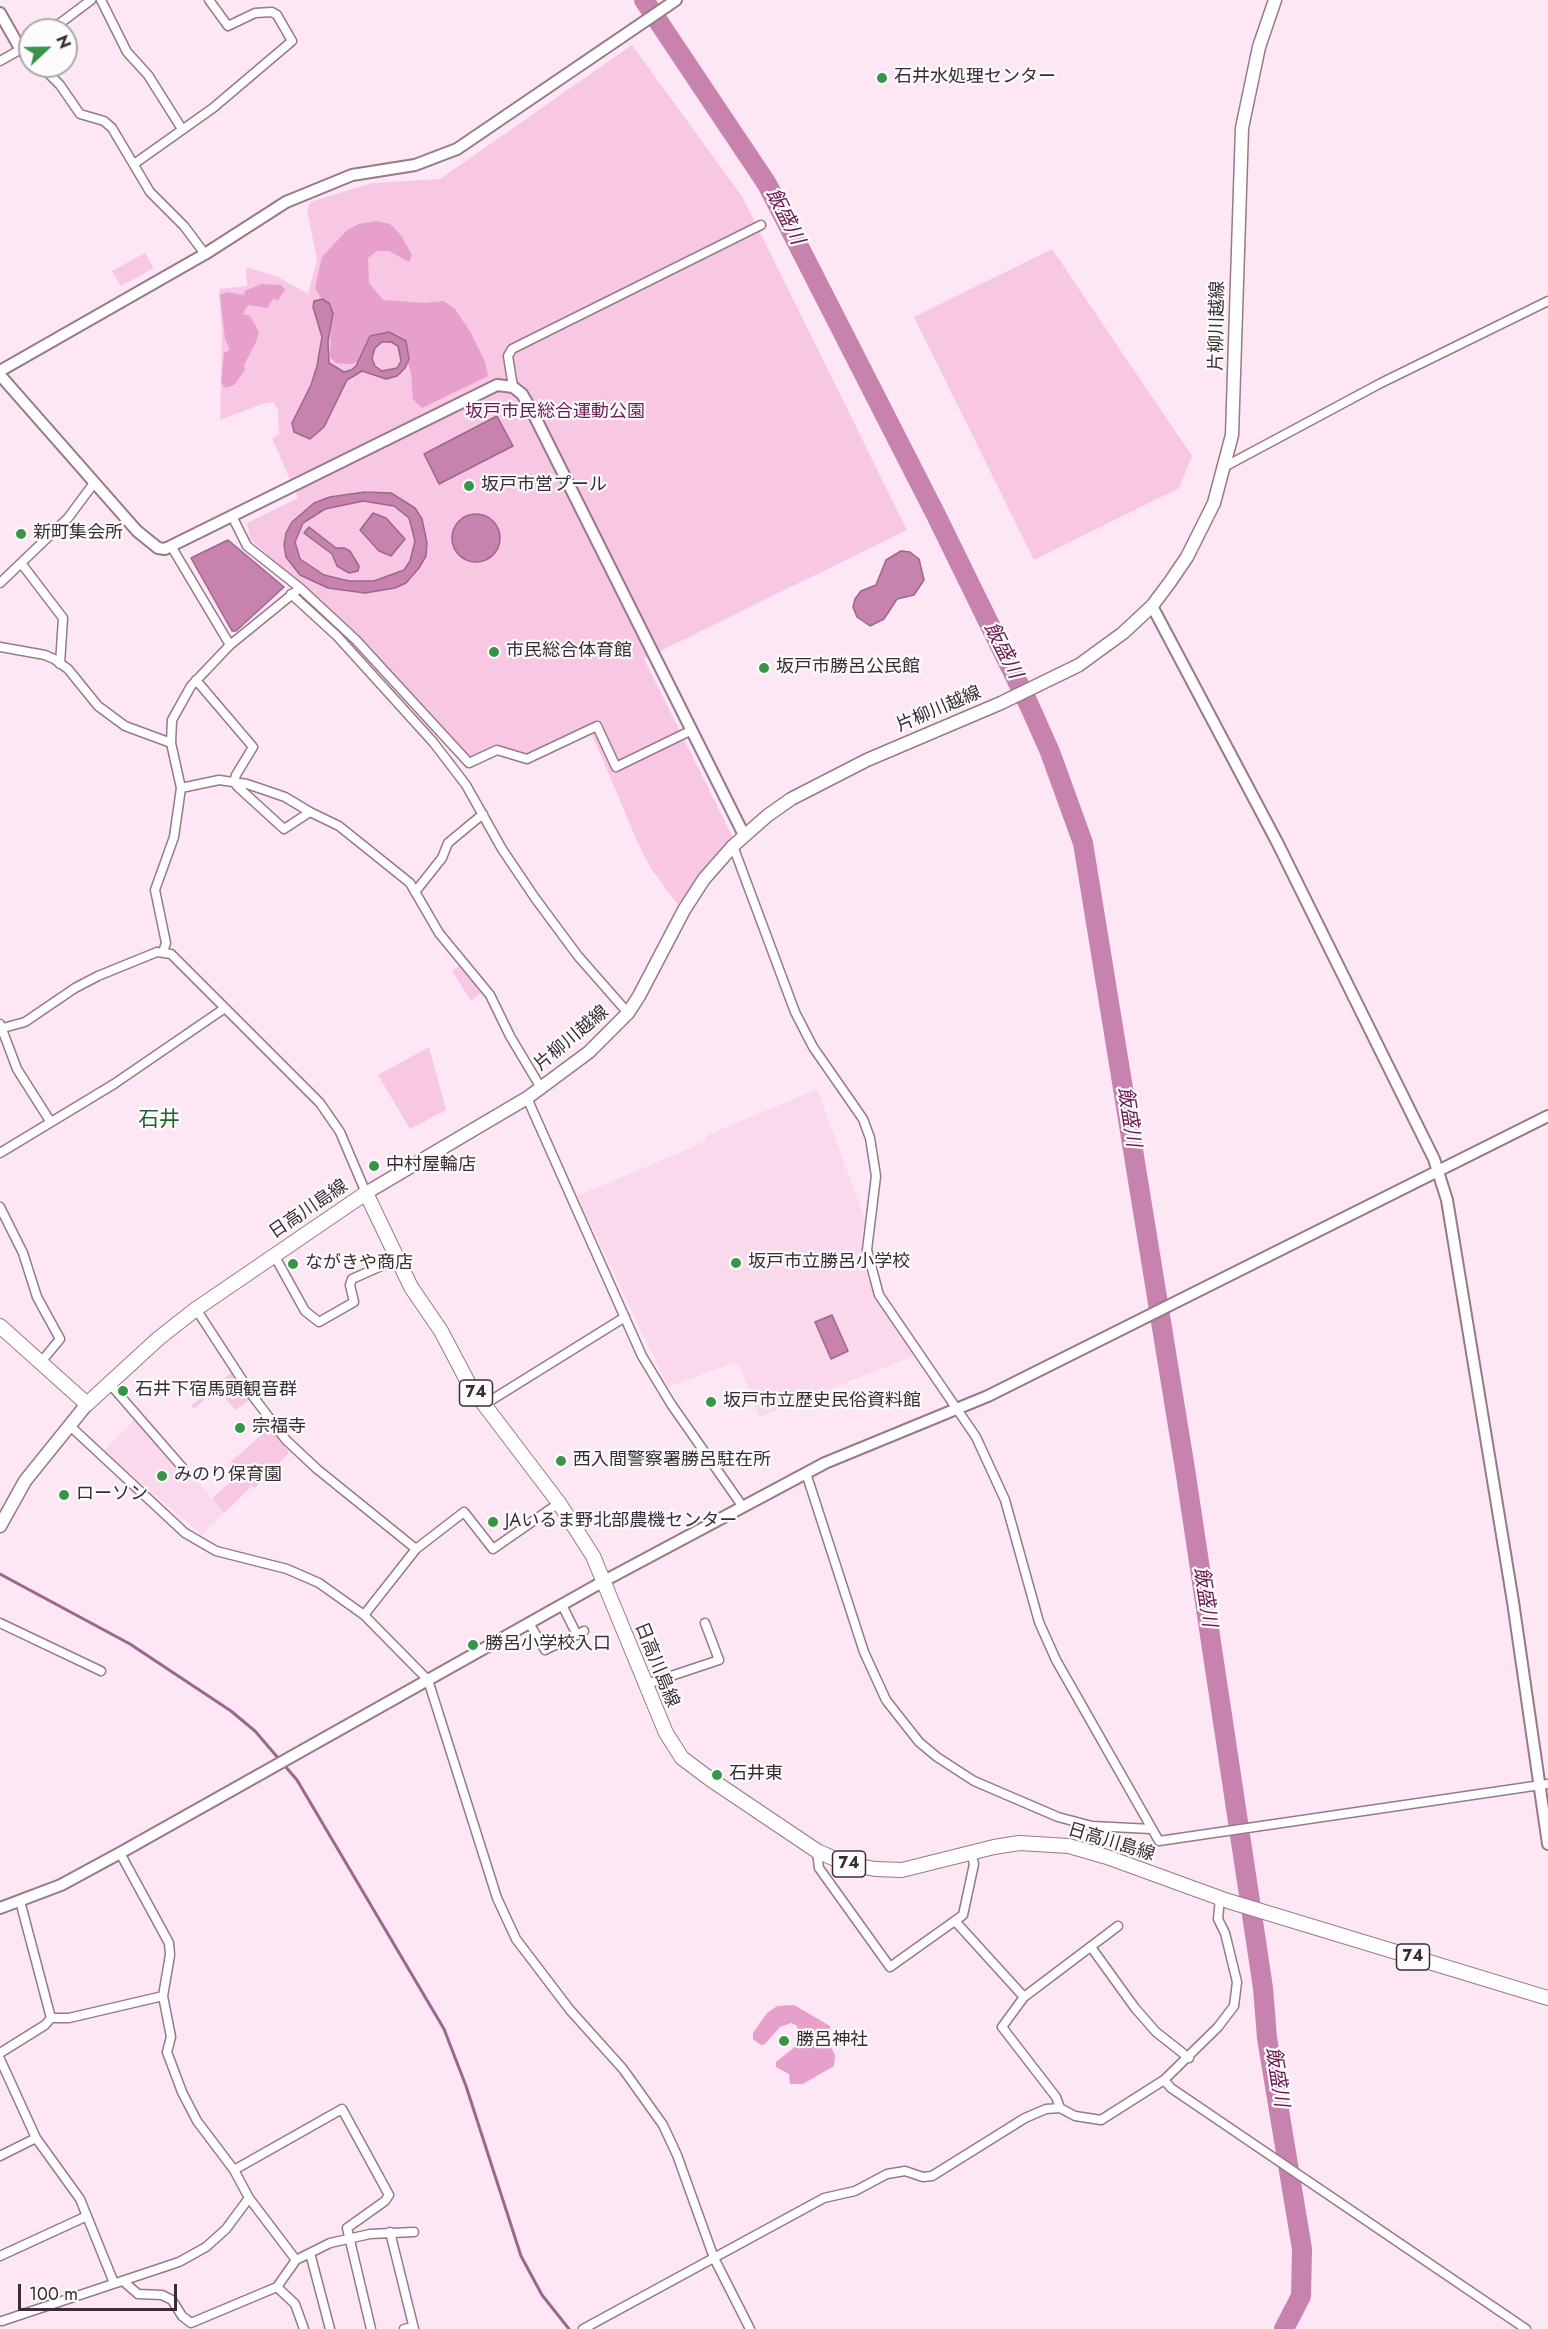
<!DOCTYPE html>
<html>
<head>
<meta charset="utf-8">
<style>
	body { margin:0 }
	#map { position:relative; width:1548px; height:2329px; overflow:hidden; background:#fde7f4; font-family:Jost,sans-serif }
	canvas { display:block }
	.north { position:absolute; left:18px; top:18px; width:60px; height:60px; box-sizing:border-box; background:#fcfcfc; border:2px solid #aea9ac; border-radius:50%; rotate:68deg; font-size:16px; font-weight:700; line-height:24px; text-align:center; color:#392c34 }
	.north::after { content:''; display:block; margin:auto; width:21px; height:27px; background:#379547; clip-path:polygon(50% 0,100% 100%,50% 72%,0 100%) }
	.scale { position:absolute; left:18px; top:2284px; width:159px; height:27px; box-sizing:border-box; border:3px solid #392c34; border-top:0; padding-left:8px; font-size:18px; line-height:21px; white-space:nowrap; color:#392c34; -webkit-text-stroke:4px #fcfcfc; paint-order:stroke }
</style>
</head>
<body>
<div id="map">
<canvas width="1548" height="2329"></canvas>
<div class="north">N</div>
<div class="scale">100 m</div>
</div>
<script>
const g = document.querySelector('canvas').getContext('2d');
g.lineJoin = 'round';
function fill(path, color) {
  g.fillStyle = color;
  g.fill(path, 'evenodd');
}
function toPath(rows) {
  const path = new Path2D();
  for (const r of rows) {
    if (r.length === 3) {
      path.moveTo(r[0] + r[2], r[1]);
      path.arc(r[0], r[1], r[2], 0, 2 * Math.PI);
      continue;
    }
    path.moveTo(r[0], r[1]);
    for (let i = 2; i < r.length; i += 2) path.lineTo(r[i], r[i + 1]);
  }
  return path;
}
function strokePath(path, color, width, dash) {
  g.strokeStyle = color;
  g.lineWidth = width;
  g.lineCap = dash ? 'butt' : 'round';
  g.setLineDash(dash || []);
  g.stroke(path);
}
function write(font, color, halo, rows, align = 'center') {
  g.font = font + ' Jost,"Noto Sans JP",sans-serif';
  g.lineWidth = 4.5;
  g.setLineDash([]);
  g.textBaseline = 'middle';
  g.strokeStyle = halo;
  g.fillStyle = color;
  for (const [text, x, y, turn = 0] of rows) {
    g.save();
    g.translate(x, y);
    g.rotate((+turn || 0) * Math.PI / 180);
    g.textAlign = isNaN(turn) ? turn : align;
    if (halo) g.strokeText(text, 0, 0);
    g.fillText(text, 0, 0);
    g.restore();
  }
}
const built = toPath([
	[817,1089,865,1219,861,1245,868,1280,882,1309,914,1356,759,1417,739,1365,733,1363,668,1387,577,1196,707,1141,706,1136],
	[136,1419,181,1472,186,1468,224,1513,202,1535,103,1451]
]);
const green = toPath([
	[632,45,743,198,907,530,644,659,733,838,710,861,678,905,650,867,637,841,589,727,527,756,497,747,470,760,354,633,250,539,247,523,298,498,272,438,279,434,278,410,274,402,262,404,220,420,222,335,219,289,247,286,246,267,278,277,308,294,317,260,307,210,310,202,372,183,440,179],
	[1052,249,1192,456,1179,488,1034,560,914,317],
	[145,253,154,268,121,286,112,271],
	[460,966,481,993,471,1001,452,971],
	[429,1047,446,1110,410,1129,378,1075],
	[232,1372,251,1398,236,1410,216,1389,194,1409,191,1406],
	[271,1426,289,1453,257,1486,254,1488,252,1486,224,1513,212,1498,239,1475,230,1463]
]);
const forest = toPath([
	[376,221,390,224,400,234,412,255,409,262,389,251,377,251,368,258,369,283,383,300,424,303,443,301,454,308,470,331,485,362,488,376,422,408,413,399,411,372,400,342,374,338,362,361,349,364,336,363,330,357,331,314,315,288,322,257,347,230,359,224],
	[261,284,281,285,285,290,278,300,273,299,267,308,248,305,243,314,250,316,259,332,256,342,244,365,245,370,234,385,226,388,221,383,224,353,230,350,225,339,220,295,227,292,244,295,245,291],
	[794,2005,830,2026,831,2047,835,2055,834,2066,803,2084,790,2084,789,2074,776,2067,776,2062,796,2046,808,2042,808,2031,801,2035,796,2025,791,2023,780,2027,765,2044,761,2045,753,2039,753,2033,767,2013,777,2006]
]);
const water = toPath([
	[322,299,329,303,333,313,328,341,329,363,344,372,351,370,356,366,370,336,389,332,406,341,409,359,405,368,397,376,386,379,362,371,347,380,324,427,310,439,294,432,292,423,311,385,317,366,322,337,313,307,314,301,322,299],
	[382,342,391,342,398,346,401,361,397,368,382,371,375,366,372,358,375,348,382,342],
	[497,416,513,446,439,484,424,454,497,416],
	[365,492,391,493,415,508,422,519,427,543,426,556,419,568,406,583,395,588,365,593,328,588,300,575,286,557,284,545,286,533,292,522,314,503,330,497,365,492],
	[363,501,394,506,409,518,415,541,410,561,404,570,374,581,349,581,324,575,300,559,295,542,303,523,325,509,363,501],
	[373,513,386,518,405,539,391,556,379,551,360,530,373,513],
	[476,538,24],
	[309,527,336,548,344,548,350,551,359,566,358,571,349,573,337,566,332,554,304,533,309,527],
	[228,540,284,587,236,631,232,631,191,558,228,540],
	[901,551,910,552,919,559,924,580,914,595,897,599,884,619,870,626,857,617,853,607,855,599,861,591,876,585,886,560,901,551],
	[832,1315,848,1351,831,1359,815,1322,832,1315]
]);
const stream = toPath([
	[0,1574,130,1644,231,1711,255,1731,297,1780,444,2029,466,2086,521,2256,542,2295,569,2329]
]);
const river = toPath([
	[644,0,767,184,936,515,1030,707,1050,752,1083,843,1185,1469,1263,1988,1267,2038,1302,2249,1301,2296,1284,2329]
]);
const minor = toPath([
	[101,0,127,52,148,75,182,129],
	[51,30,91,0],
	[21,50,30,58],
	[0,61,30,44],
	[41,66,60,85,80,114,104,121,112,128,150,192,184,226,205,254],
	[134,164,213,108,292,41,277,15,272,12,255,13,228,26,209,0],
	[513,387,508,356,512,349,761,225],
	[1226,466,1381,383,1548,301],
	[171,546,230,645],
	[21,563,63,618,60,664],
	[0,583,68,518,94,483],
	[300,588,356,640,469,763,497,750,527,759,597,726,616,767,692,730],
	[291,594,337,636,433,742,466,785,502,849,535,898,578,956,628,1013],
	[0,647,45,655,54,659,68,669,98,706,125,726,171,743],
	[196,680,253,747,236,775,234,782,238,787,284,829,310,812,339,826,410,883,439,933,490,995,510,1036,541,1088],
	[181,788,219,780,247,784,285,797,310,812],
	[733,846,795,1012,813,1047,863,1119,870,1138,876,1176,867,1250,879,1295,976,1437,1005,1500,1039,1622,1056,1660,1159,1841,1548,1784],
	[415,892,442,858,448,843,483,814],
	[163,952,166,943,155,890,174,837,181,788,171,743,172,720,191,686,230,645,300,588,247,546,232,516],
	[0,1024,17,1069,50,1121],
	[3,1028,25,1022,75,988,98,976,157,952,171,954,320,1103,340,1132,366,1193],
	[527,1098,642,1356,671,1404,743,1507],
	[0,1153,114,1084,225,1008],
	[0,1207,23,1253,37,1297,60,1339,41,1362],
	[274,1255,305,1311,319,1322,354,1302,350,1285,352,1279,397,1259],
	[196,1309,252,1395,286,1440,317,1469,416,1549,364,1615],
	[109,1383,182,1467],
	[485,1404,625,1317],
	[69,1425,185,1533,216,1551,287,1569,319,1583,364,1615,428,1680,497,1898,516,1939,570,2010,623,2069,663,2125,677,2155,714,2258,750,2329],
	[806,1473,864,1652,886,1700,919,1742,937,1757,974,1781,1058,1817,1092,1826,1151,1829],
	[416,1549,464,1512,493,1549,559,1503],
	[562,1605,577,1635],
	[0,1623,101,1671],
	[529,1623,545,1650,584,1631],
	[644,1685,719,1660,705,1623],
	[817,1851,819,1868,890,1967,963,1915,974,1864,971,1852],
	[120,1853,169,1943,170,1955,163,1996,171,2037,167,2052,182,2092,197,2121,234,2170,249,2198,296,2260],
	[20,1901,51,2018],
	[955,1921,1024,1997],
	[1091,1947,1135,2008,1156,2032,1189,2058],
	[0,2053,45,2025,51,2018,69,2018,163,1996],
	[0,2059,36,2138,80,2199,114,2283],
	[1164,2080,1171,2088,1526,2329],
	[1060,2108,1056,2097,1002,2027,1024,1997,1118,1926],
	[0,2156,36,2138],
	[234,2170,342,2109,389,2195,385,2201,347,2228,371,2329],
	[390,2232,414,2329],
	[310,2253,330,2329],
	[0,2256,87,2216],
	[123,2281,138,2294,162,2295,172,2300,182,2316,191,2323,277,2287,296,2260,330,2243,370,2234,414,2232],
	[277,2287,295,2304,304,2329],
	[2,2321,179,2262,206,2247,226,2229,249,2198],
	[404,2329,413,2327],
	[583,2329,824,2198,855,2191,887,2174,905,2171,923,2177,932,2176,1025,2118,1046,2109,1060,2108,1075,2116,1101,2120,1164,2080,1218,2027,1234,2006,1237,1982,1225,1933,1218,1919,1220,1898]
]);
const tertiary = toPath([
	[0,13,21,50],
	[0,371,205,254,286,202,352,175,415,165,457,149,676,0],
	[0,375,137,531,158,548,165,549,497,385,513,387,522,394,532,411,744,835],
	[1152,606,1277,842,1434,1159,1447,1200,1513,1602,1548,1844],
	[0,1908,61,1885,120,1853,604,1581,825,1463,988,1396,1548,1116]
]);
const secondary = toPath([
	[366,1193,527,1098,589,1052,628,1013,639,996,684,910,704,879,733,846,767,816,791,799,867,760,1001,703,1079,665,1123,633,1152,606,1170,582,1187,557,1214,503,1232,435,1242,128,1259,47,1275,0],
	[0,1526,25,1481,87,1404]
]);
const primary = toPath([
	[0,1326,87,1404,159,1338,196,1309,366,1193,411,1287,441,1331,470,1386,559,1503,593,1556,666,1733,682,1758,710,1779,817,1851,844,1863,875,1869,902,1870,994,1847,1019,1843,1069,1846,1107,1857,1228,1901,1548,1998]
]);
const markers = [
	[882,78,6,"#379547"],
	[469,486,6,"#379547"],
	[21,534,6,"#379547"],
	[494,652,6,"#379547"],
	[764,668,6,"#379547"],
	[374,1166,6,"#379547"],
	[736,1263,6,"#379547"],
	[293,1264,6,"#379547"],
	[123,1391,6,"#379547"],
	[711,1402,6,"#379547"],
	[240,1428,6,"#379547"],
	[561,1461,6,"#379547"],
	[162,1476,6,"#379547"],
	[64,1495,6,"#379547"],
	[493,1522,6,"#379547"],
	[473,1645,6,"#379547"],
	[717,1775,6,"#379547"],
	[784,2041,6,"#379547"]
];
const shields = [
	[476,1393,33],
	[849,1864,33],
	[1413,1957,33]
];
const shieldNames = [
	["74",476,1393],
	["74",849,1864],
	["74",1413,1957]
];
const poiNames = [
	["石井水処理センター",894,78],
	["坂戸市営プール",481,486],
	["新町集会所",33,534],
	["市民総合体育館",506,652],
	["坂戸市勝呂公民館",776,668],
	["中村屋輪店",386,1166],
	["坂戸市立勝呂小学校",748,1263],
	["ながきや商店",305,1264],
	["石井下宿馬頭観音群",135,1391],
	["坂戸市立歴史民俗資料館",723,1402],
	["宗福寺",252,1428],
	["西入間警察署勝呂駐在所",573,1461],
	["みのり保育園",174,1476],
	["ローソン",76,1495],
	["JAいるま野北部農機センター",505,1522],
	["勝呂小学校入口",485,1645],
	["石井東",729,1775],
	["勝呂神社",796,2041]
];
const streetNames = [
	["片柳川越線",1218,326,-89],
	["片柳川越線",939,710,-23],
	["片柳川越線",572,1039,-40],
	["日高川島線",309,1210,-34],
	["日高川島線",656,1665,68],
	["日高川島線",1111,1843,17]
];
const parkNames = [
	["坂戸市民総合運動公園",555,413]
];
const waterNames = [
	["飯盛川",784,217,63],
	["飯盛川",1002,651,63],
	["飯盛川",1128,1117,81],
	["飯盛川",1204,1597,81],
	["飯盛川",1276,2077,81]
];
const quarterNames = [
	["石井",159,1121]
];
fill(built, '#fbd9ed');
fill(green, '#f7c7e4');
fill(forest, '#e79fcc');
fill(water, '#c782ae');
strokePath(water, '#9c6889', 1.5);
strokePath(stream, '#9c6889', 3);
strokePath(river, '#c782ae', 20);
strokePath(minor, '#98788b', 11);
strokePath(tertiary, '#98788b', 14);
strokePath(secondary, '#98788b', 15);
strokePath(primary, '#98788b', 16);
strokePath(minor, '#fff', 8);
strokePath(tertiary, '#fff', 10);
strokePath(secondary, '#fff', 12);
strokePath(primary, '#fff', 14);
for (const [x, y, r, color] of markers) {
  const dot = new Path2D();
  dot.arc(x, y, r, 0, 2 * Math.PI);
  g.fillStyle = color;
  g.fill(dot);
  strokePath(dot, '#fcfcfc', 2);
}
for (const [x, y, w] of shields) {
  const box = new Path2D();
  box.roundRect(x - w / 2, y - 13, w, 26, 4.5);
  g.fillStyle = '#fcfcfc';
  g.fill(box);
  strokePath(box, '#392c34', 1.5);
}
write('bold 16px', '#392c34', null, shieldNames);
write('18px', '#392c34', '#fcfcfc', poiNames, 'left');
write('18px', '#392c34', '#fcfcfc', streetNames);
write('18px', '#6d1b56', '#fcfcfc', parkNames);
write('italic 20px', '#6c1a55', '#fcfcfc', waterNames);
write('21px', '#26612f', '#fcfcfc', quarterNames);
</script>
</body>
</html>
